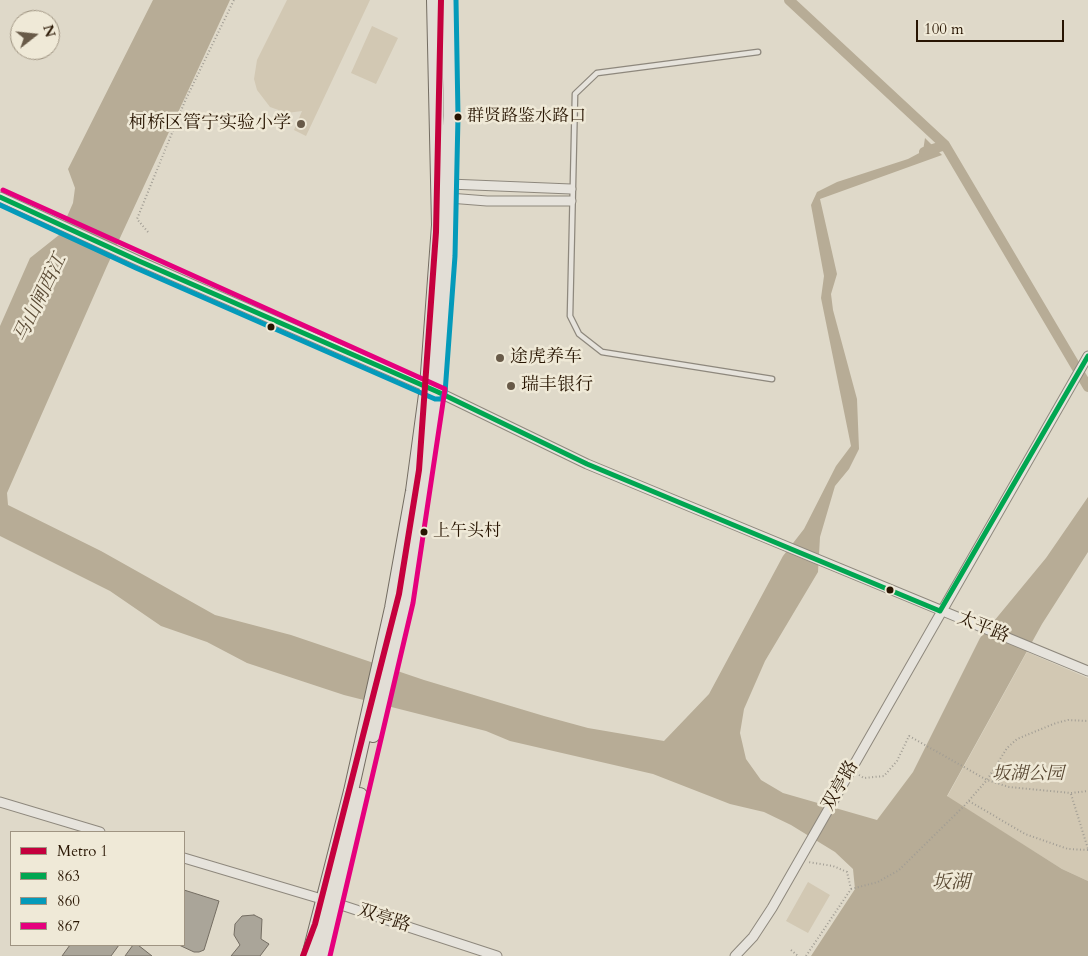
<!DOCTYPE html>
<html>
<head>
<meta charset="utf-8">
<style>
	body { margin:0 }
	#map { position:relative; width:1088px; height:956px; overflow:hidden; background:#dfd9c9; font-family:Cardo,serif }
	canvas { display:block }
	.legend { position:absolute; left:10px; top:831px; width:175px; height:115px; box-sizing:border-box; background:#efe9d7; border:1px solid #9f9482; margin:0; padding:6px 9px; list-style:none; font-size:15px; color:#281502 }
	.legend li { display:flex; align-items:center; gap:10px; height:25px }
	.legend b { width:25px; border:1px solid #9f9482 }
	.north { position:absolute; left:10px; top:10px; width:50px; height:50px; box-sizing:border-box; background:#efe9d7; border:1px solid #9f9482; border-radius:50%; rotate:74deg; font-size:14px; font-weight:700; line-height:20px; text-align:center; color:#281502 }
	.north::after { content:''; display:block; margin:auto; width:18px; height:22px; background:#685a48; clip-path:polygon(50% 0,100% 100%,50% 72%,0 100%) }
	.scale { position:absolute; left:916px; top:20px; width:148px; height:22px; box-sizing:border-box; border:2px solid #281502; border-top:0; padding-left:6px; font-size:15px; line-height:18px; white-space:nowrap; color:#281502; -webkit-text-stroke:4px #efe9d7; paint-order:stroke }
</style>
</head>
<body>
<div id="map">
<canvas width="1088" height="956"></canvas>
<ul class="legend">
<li><b style="height:6px;background:#c5003e"></b>Metro 1</li>
<li><b style="height:6px;background:#00a651"></b>863</li>
<li><b style="height:6px;background:#049aba"></b>860</li>
<li><b style="height:6px;background:#e5007d"></b>867</li>
</ul>
<div class="north">N</div>
<div class="scale">100 m</div>
</div>
<script>
const g = document.querySelector('canvas').getContext('2d');
g.lineJoin = 'round';
function fill(path, color) {
  g.fillStyle = color;
  g.fill(path, 'evenodd');
}
function toPath(rows) {
  const path = new Path2D();
  for (const r of rows) {
    path.moveTo(r[0], r[1]);
    for (let i = 2; i < r.length; i += 2) path.lineTo(r[i], r[i + 1]);
  }
  return path;
}
function strokePath(path, color, width, dash) {
  g.strokeStyle = color;
  g.lineWidth = width;
  g.lineCap = dash ? 'butt' : 'round';
  g.setLineDash(dash || []);
  g.stroke(path);
}
function write(font, color, halo, rows, align = 'center') {
  g.font = font + ' Cardo,"Noto Serif SC",serif';
  g.lineWidth = 5;
  g.setLineDash([]);
  g.textBaseline = 'middle';
  g.strokeStyle = halo;
  g.fillStyle = color;
  for (const [text, x, y, turn = 0] of rows) {
    g.save();
    g.translate(x, y);
    g.rotate((+turn || 0) * Math.PI / 180);
    g.textAlign = isNaN(turn) ? turn : align;
    if (halo) g.strokeText(text, 0, 0);
    g.fillText(text, 0, 0);
    g.restore();
  }
}
const green = toPath([
	[287,0,370,0,306,136,294,130,302,111,287,113,270,107,257,90,254,79,257,60],
	[372,26,398,38,376,84,351,73],
	[1027,652,1088,678,1088,881,1062,869,947,797],
	[808,882,830,895,808,933,786,921]
]);
const water = toPath([
	[153,0,230,0,107,266,7,493,8,505,101,551,215,615,291,635,424,680,544,716,588,728,664,741,709,694,783,556,804,529,836,466,851,446,821,298,824,276,811,205,817,192,837,182,908,159,923,151,925,138,942,155,820,199,837,274,831,294,833,310,857,399,859,449,849,469,835,486,820,537,818,572,765,661,744,709,740,733,746,759,761,780,783,793,877,820,913,772,980,638,1046,558,1088,497,1088,552,1042,624,947,796,1062,869,1088,881,1088,956,811,956,855,889,853,869,835,852,791,825,764,812,730,804,653,774,510,741,486,731,344,695,247,663,207,642,161,626,110,591,0,536,0,326,30,258,59,235,73,203,75,188,68,169]
]);
const canal = toPath([
	[789,0,945,145,1088,387],
	[924,152,945,145]
]);
const building = toPath([
	[184,890,219,901,204,950,199,952,194,952,179,945,184,945,184,890],
	[254,915,262,919,261,939,269,944,260,956,231,956,240,945,234,935,235,924,242,916,254,915],
	[70,945,119,945,111,956,62,956,70,945],
	[133,945,138,945,152,956,125,956,133,945]
]);
const path = toPath([
	[148,232,137,219,185,101,234,0],
	[859,775,864,778,884,776,897,761,909,736,987,780,1009,787,1071,793,1088,791],
	[1071,794,1088,849],
	[969,801,1025,834,1068,849,1088,850],
	[851,889,878,882,899,870,965,805,987,780,1007,748,1017,739,1056,723,1068,720,1088,721],
	[791,950,798,956],
	[806,956,851,889,847,872,833,866,808,862]
]);
const lane = toPath([
	[758,52,597,73,575,94,570,316,579,334,602,352,772,379]
]);
const street = toPath([
	[449,184,571,189],
	[0,197,139,261,438,392,587,464,1088,671],
	[449,198,487,201,571,201],
	[0,802,100,832],
	[184,858,335,903,497,956],
	[735,956,753,937,772,908,1088,356]
]);
const primary = toPath([
	[373,735,406,601,438,392,448,256,451,116,448,0],
	[309,956,351,791,392,608,413,491,427,387,439,225,434,0],
	[322,956,360,795]
]);
const bus1 = toPath([
	[0,197,139,261,438,392,587,464,940,611],
	[940,611,1088,356]
]);
const bus2 = toPath([
	[0,205,136,268,435,399,441,399,445,393,455,256,458,116,456,0]
]);
const bus3 = toPath([
	[3,190,445,389,413,603,330,956]
]);
const metro1 = toPath([
	[303,956,315,924,399,594,419,470,436,232,441,0]
]);
const markers = [
	[458,117,4.5,"#281502"],
	[301,124,5,"#685a48"],
	[271,327,4.5,"#281502"],
	[500,358,5,"#685a48"],
	[511,386,5,"#685a48"],
	[424,532,4.5,"#281502"],
	[890,590,4.5,"#281502"]
];
const busNames = [
	["群贤路鉴水路口",467,117],
	["上午头村",433,532]
];
const poiNames = [
	["柯桥区管宁实验小学",291,124,"right"],
	["途虎养车",510,358],
	["瑞丰银行",521,386]
];
const streetNames = [
	["太平路",983,628,22],
	["双亭路",841,786,-60],
	["双亭路",384,919,18]
];
const parkNames = [
	["坂湖公园",1028,775]
];
const waterNames = [
	["马山闸西江",41,299,-64],
	["坂湖",951,884]
];
fill(green, '#d2c8b3');
fill(water, '#b7ac96');
strokePath(canal, '#b7ac96', 10);
fill(building, '#aaa599');
strokePath(building, '#746d62', 1);
strokePath(lane, '#8e887d', 7);
strokePath(street, '#8e887d', 11);
strokePath(primary, '#746d62', 16);
strokePath(path, '#a19d94', 2, [1, 2.5]);
strokePath(lane, '#e6e3dc', 4.5);
strokePath(street, '#e6e3dc', 9);
strokePath(primary, '#e2ded6', 14);
strokePath(bus1, '#00a651', 5);
strokePath(bus2, '#049aba', 5);
strokePath(bus3, '#e5007d', 5);
strokePath(metro1, '#c5003e', 6);
for (const [x, y, r, color] of markers) {
  const dot = new Path2D();
  dot.arc(x, y, r, 0, 2 * Math.PI);
  g.fillStyle = color;
  g.fill(dot);
  strokePath(dot, '#efe9d7', 2);
}
write('17px', '#281502', '#efe9d7', busNames, 'left');
write('18px', '#281502', '#efe9d7', poiNames, 'left');
write('18px', '#281502', '#efe9d7', streetNames);
write('italic 18px', '#584732', '#efe9d7', parkNames);
write('italic 19px', '#5a4a34', '#efe9d7', waterNames);
</script>
</body>
</html>
